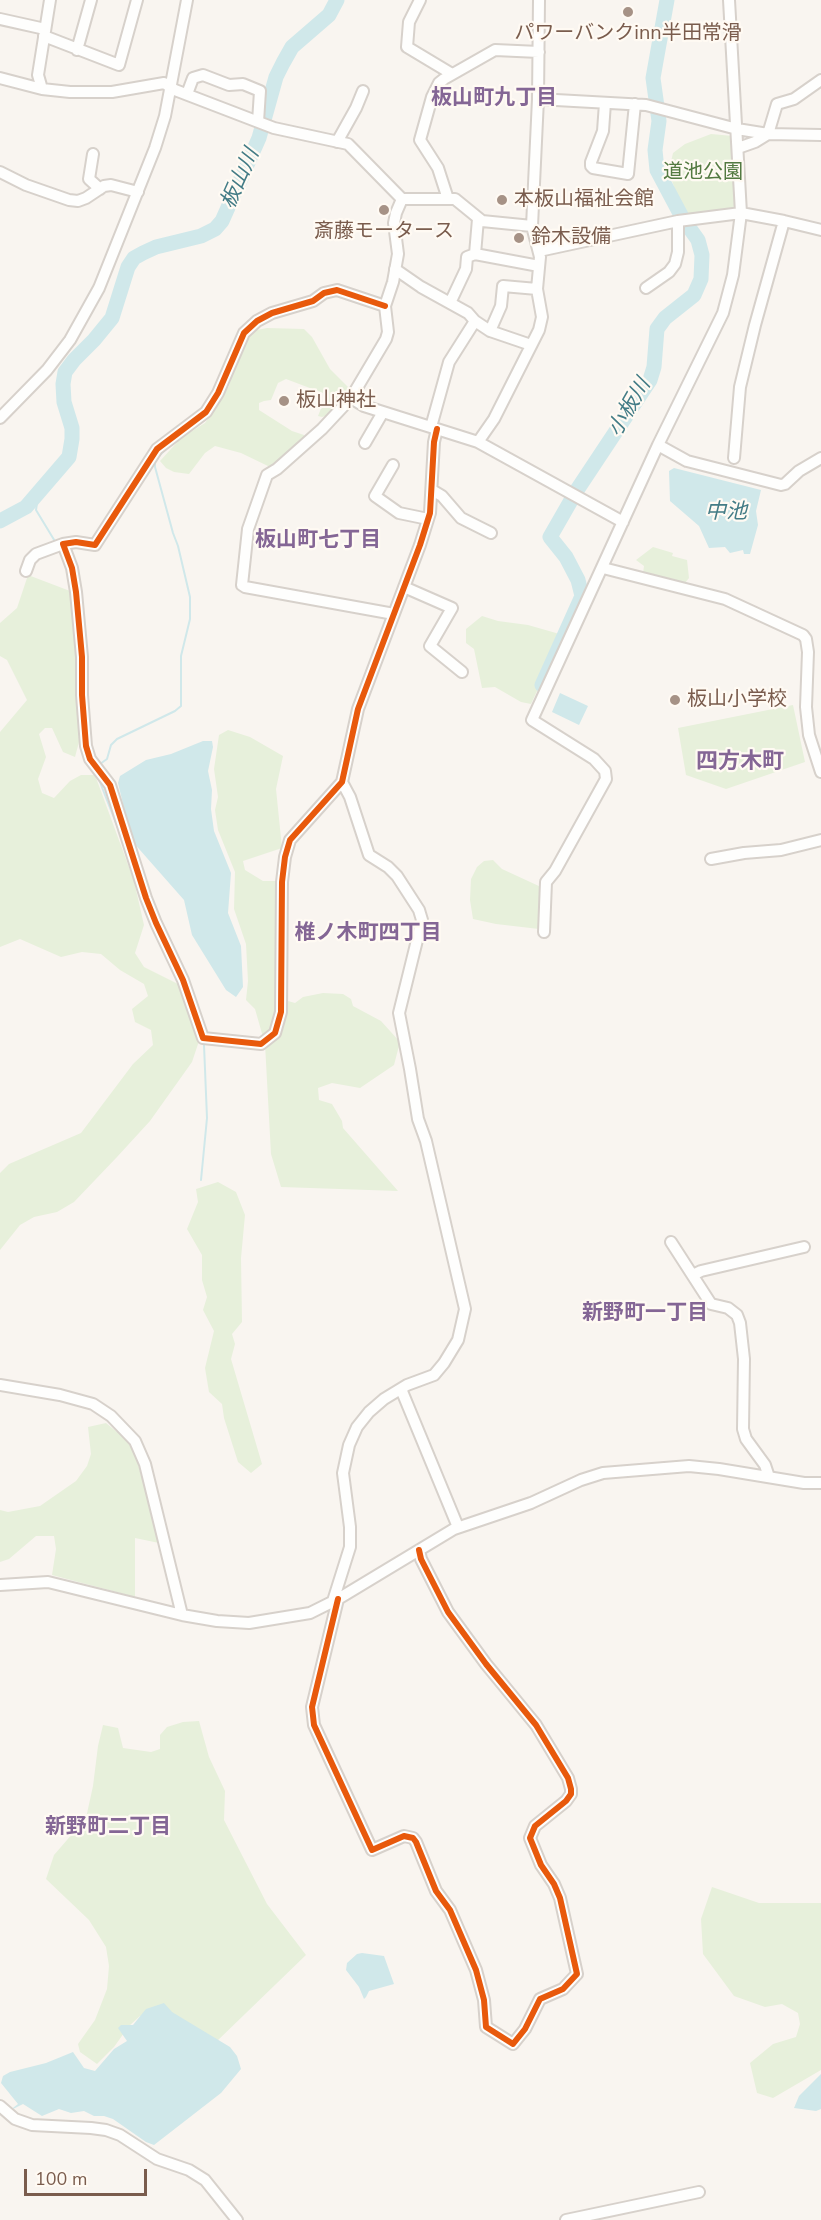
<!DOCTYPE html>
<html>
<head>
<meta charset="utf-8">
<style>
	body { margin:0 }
	#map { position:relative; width:821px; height:2220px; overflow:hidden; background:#f9f5f0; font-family:"Nunito Sans",sans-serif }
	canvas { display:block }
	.scale { position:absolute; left:24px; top:2169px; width:123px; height:27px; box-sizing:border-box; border:3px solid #7a5c4d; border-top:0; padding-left:8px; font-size:18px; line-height:21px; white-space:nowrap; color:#7a5c4d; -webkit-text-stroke:4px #fffaf3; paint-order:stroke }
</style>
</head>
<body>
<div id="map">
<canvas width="821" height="2220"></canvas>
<div class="scale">100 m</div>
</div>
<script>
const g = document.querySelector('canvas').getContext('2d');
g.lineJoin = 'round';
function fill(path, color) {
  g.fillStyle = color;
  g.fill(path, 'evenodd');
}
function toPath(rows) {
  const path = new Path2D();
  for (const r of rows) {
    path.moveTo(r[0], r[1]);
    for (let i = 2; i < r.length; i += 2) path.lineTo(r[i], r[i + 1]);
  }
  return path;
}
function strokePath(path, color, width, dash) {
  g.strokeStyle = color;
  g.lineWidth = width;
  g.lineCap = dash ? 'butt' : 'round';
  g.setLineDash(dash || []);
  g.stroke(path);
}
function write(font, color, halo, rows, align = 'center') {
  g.font = font + ' "Nunito Sans","Noto Sans JP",sans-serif';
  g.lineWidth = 4.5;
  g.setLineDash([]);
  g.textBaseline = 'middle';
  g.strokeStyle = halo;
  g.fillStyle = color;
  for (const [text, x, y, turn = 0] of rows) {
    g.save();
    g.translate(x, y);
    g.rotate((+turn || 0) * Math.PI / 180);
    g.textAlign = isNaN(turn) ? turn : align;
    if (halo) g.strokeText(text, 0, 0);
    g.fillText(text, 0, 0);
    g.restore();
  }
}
const green = toPath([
	[711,134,733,136,737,210,684,215,672,181,670,166,673,153,685,144],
	[267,328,304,329,312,337,330,369,351,390,351,393,329,415,322,417,318,416,324,401,323,393,286,379,278,383,271,400,264,401,259,403,259,410,292,431,304,435,304,439,276,465,270,467,241,453,215,446,205,453,189,474,174,472,166,468,160,461,181,438,205,423,212,413,229,386,237,360,245,342,252,331],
	[653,547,673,553,672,556,687,560,689,578,685,583,643,573,644,566,636,560],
	[28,575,70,591,77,657,79,742,75,757,63,752,52,728,45,728,39,734,46,757,38,779,42,793,54,798,70,781,81,775,95,775,134,881,144,925,135,953,144,967,178,984,200,1038,192,1062,150,1121,117,1157,74,1202,57,1212,34,1217,20,1225,0,1250,0,1173,9,1164,81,1133,133,1064,153,1045,151,1030,135,1022,132,1009,148,996,144,984,120,970,101,954,82,952,61,957,20,939,0,947,0,732,27,700,7,660,0,656,0,623,17,608],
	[482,616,498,621,528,625,563,635,531,704,521,702,495,687,482,688,474,649,466,643,466,629],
	[793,705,805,762,726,789,686,775,678,728],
	[228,730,250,737,283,756,276,789,282,848,243,861,245,870,263,881,277,881,278,988,288,1001,295,1003,303,997,323,993,343,994,351,999,353,1006,381,1021,400,1042,394,1065,360,1088,332,1083,318,1088,319,1100,332,1104,342,1121,343,1128,398,1191,281,1187,271,1154,265,1044,255,1009,246,1000,248,981,246,944,234,909,235,872,218,830,215,810,218,797,214,769,219,735],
	[493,860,502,869,541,887,539,929,496,924,473,919,470,900,471,879,477,867,484,861],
	[218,1182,236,1192,245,1215,241,1258,242,1322,232,1334,235,1344,231,1359,262,1464,251,1473,238,1462,224,1418,222,1404,209,1392,205,1368,214,1331,203,1310,207,1297,202,1280,202,1255,187,1229,198,1202,196,1189],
	[106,1423,128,1441,136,1456,159,1543,135,1538,135,1597,52,1575,56,1549,54,1536,36,1536,9,1559,0,1562,0,1510,8,1512,40,1506,76,1481,87,1466,91,1454,88,1427],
	[199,1721,209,1757,225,1791,224,1820,267,1904,306,1955,215,2043,170,2015,140,2016,129,2026,114,2047,97,2064,80,2052,78,2044,95,2020,107,1989,109,1966,106,1947,89,1920,46,1879,54,1855,86,1818,93,1786,98,1746,103,1725,118,1728,123,1748,151,1752,160,1749,160,1735,167,1727,183,1722],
	[712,1887,759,1903,821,1903,821,2070,773,2098,757,2093,750,2063,773,2044,796,2037,800,2024,798,2013,782,2004,765,2007,734,1996,703,1954,701,1919]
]);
const water = toPath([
	[674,468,761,490,756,511,758,525,750,554,744,554,743,550,730,553,725,547,709,548,699,526,670,501,669,471],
	[560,693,588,706,579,725,552,712],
	[203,741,212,741,213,747,208,771,212,790,211,809,214,831,231,873,228,913,241,946,243,987,236,997,226,990,192,935,184,900,132,841,118,783,120,776,146,760,171,754],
	[362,1953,384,1956,394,1984,369,1991,366,1997,364,1999,359,1987,346,1970,347,1963,357,1954],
	[164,2003,172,2012,230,2047,237,2056,241,2069,221,2093,154,2145,146,2142,113,2119,104,2116,94,2116,84,2111,71,2113,59,2109,42,2116,23,2104,9,2111,18,2104,1,2083,3,2076,10,2072,46,2063,73,2052,84,2068,95,2071,114,2049,127,2041,118,2028,121,2025,133,2025,146,2009],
	[821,2074,821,2109,816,2111,794,2108,799,2096]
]);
const stream = toPath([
	[48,482,38,496,36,510,56,543],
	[100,764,107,759,111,745,117,739,175,711,181,706,181,656,190,619,190,597,178,546,173,533,155,467,155,460,166,449],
	[98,777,121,836],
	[201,1180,207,1118,204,1045]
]);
const river = toPath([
	[0,521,26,507,69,457,72,439,72,428,64,402,63,384,65,372,74,360,94,340,112,318,128,267,134,258,143,253,156,247,201,236,215,229,222,221,259,138,276,77,283,63,292,47,329,15,337,0],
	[542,685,582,596,578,580,566,557,550,537,577,490,650,380,654,367,657,329,665,318,694,295,701,279,702,255,698,240,683,219,657,170,655,150,659,121,653,78,667,0]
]);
const minor = toPath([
	[420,0,409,22,407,47,452,74],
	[0,19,45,29],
	[44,36,119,65,137,0],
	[77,50,91,0],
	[0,78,42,89,70,92,112,92,164,83,175,90,274,128,348,144,402,199,455,199,482,221,532,226],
	[42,89,38,75,50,0],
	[187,94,193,78,203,75,229,85,243,84,260,91,258,122],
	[538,99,646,105,737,129,768,134,821,135],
	[605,103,603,131,591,162,591,166,593,168,628,174,635,104],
	[337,142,356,108,363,91],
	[738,148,755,142,768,134,777,104,794,99,821,80],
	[93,154,89,179,100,189],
	[0,172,26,185,69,200,78,201,86,198,104,186,111,185,138,192],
	[448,199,438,168,420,140,432,97,439,83,444,79,495,50,539,52],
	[539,251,678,221,741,213,784,221,821,230],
	[475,254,539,266],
	[395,269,421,287,468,313,475,321,490,331,531,345],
	[646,288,669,272,675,264,678,252,678,221],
	[450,303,466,269,467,257,475,254,478,219],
	[385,306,337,290,324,293,313,301,272,313,257,321,244,333,218,393,206,412,157,449,95,545,76,542,63,544,72,568,76,592,82,657,82,695,86,746,90,759,110,785,146,898,156,923,183,980,203,1038,261,1044,275,1033,281,1012,282,882,285,857,290,840,342,782,358,709,420,545,430,513,434,442,437,429],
	[490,331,501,306,503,286,537,289],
	[351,398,364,406,478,442,623,522],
	[0,418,47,370,70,340,99,288,155,148,165,116,187,0],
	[431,427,449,362,475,321],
	[478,442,494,419,539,330,542,317,537,289,540,257,532,226,538,99,539,0],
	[365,443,383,412],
	[658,445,687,461,781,485,785,484,799,471,821,458],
	[734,458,740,387,755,325,784,221],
	[393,465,375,496,399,513,428,519],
	[432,490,442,496,461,518,491,533],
	[603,568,725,599,803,635,806,639,808,652,806,707,809,735,821,772],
	[26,571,30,560,36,554,63,544],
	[404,587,452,608,430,646,462,672],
	[394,614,245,587,242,585,248,529,267,475,277,469,322,429,351,398,386,339,388,332,385,306,393,282,398,254,394,223,396,213,402,199],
	[711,859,744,853,781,850,821,840],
	[544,932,546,882,555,871,606,779,605,771,594,759,532,720,658,445,723,313,733,275,741,213,729,0],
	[671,1242,711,1304,728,1308,737,1315,740,1323,744,1359,743,1429,746,1439,765,1465,769,1477],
	[693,1275,701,1271,804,1247],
	[0,1385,60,1395,93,1404,111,1416,135,1441,145,1464,182,1615],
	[401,1389,458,1527],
	[0,1585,48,1582,182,1615,217,1621,249,1623,310,1613,338,1599,454,1529,531,1503,581,1480,603,1473,689,1466,719,1469,804,1483,821,1483],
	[338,1599,312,1707,314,1725,372,1850,404,1836,413,1838,416,1842,436,1891,450,1910,476,1970,484,2000,486,2027,513,2044,525,2029,540,1999,563,1989,577,1974,560,1898,554,1884,541,1865,530,1838,535,1826,566,1801,571,1794,571,1789,568,1778,536,1725,486,1664,448,1612,421,1559,419,1550],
	[333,1601,350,1547,350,1527,343,1473,349,1445,357,1427,369,1412,384,1399,407,1385,434,1375,444,1363,458,1340,465,1309,426,1141,418,1119,410,1069,399,1013,422,920,419,910,397,876,388,867,369,855,350,797,342,782],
	[0,2106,15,2119,32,2125,91,2128,106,2130,120,2135,157,2159,189,2170,205,2180,237,2220],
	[566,2220,699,2192]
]);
const cycleway = toPath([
	[385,306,337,290,324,293,313,301,272,313,257,321,244,333,218,393,206,412,157,449,95,545,76,542,63,544,72,568,76,592,82,657,82,695,86,746,90,759,110,785,146,898,156,923,183,980,203,1038,261,1044,275,1033,281,1012,282,882,285,857,290,840,342,782,358,709,420,545,430,513,434,442,437,429],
	[338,1599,312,1707,314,1725,372,1850,404,1836,413,1838,416,1842,436,1891,450,1910,476,1970,484,2000,486,2027,513,2044,525,2029,540,1999,563,1989,577,1974,560,1898,554,1884,541,1865,530,1838,535,1826,566,1801,571,1794,571,1789,568,1778,536,1725,486,1664,448,1612,421,1559,419,1550]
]);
const markers = [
	[628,12,6,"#a69286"],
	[502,200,6,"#a69286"],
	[384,210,6,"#a69286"],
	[519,238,6,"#a69286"],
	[284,401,6,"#a69286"],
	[675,700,6,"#a69286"]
];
const poiNames = [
	["パワーバンクinn半田常滑",628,34,"center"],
	["本板山福祉会館",514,200],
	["斎藤モータース",384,232,"center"],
	["鈴木設備",531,238],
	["板山神社",296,401],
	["板山小学校",687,700]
];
const parkNames = [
	["道池公園",703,173]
];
const neighbourhoodNames = [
	["板山町九丁目",494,99],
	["板山町七丁目",318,541],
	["椎ノ木町四丁目",368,934],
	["新野町一丁目",645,1314],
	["新野町二丁目",108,1828]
];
const waterNames = [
	["板山川",241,179,-66],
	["小板川",630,408,-60],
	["中池",726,513]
];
const quarterNames = [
	["四方木町",740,763]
];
fill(green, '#e7f0db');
fill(water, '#d0e8ea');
strokePath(stream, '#d0e8ea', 2);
strokePath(river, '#d0e8ea', 15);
strokePath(minor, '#d7d1cb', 14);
strokePath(minor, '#fefefd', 10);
strokePath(cycleway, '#e8590c', 6);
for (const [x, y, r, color] of markers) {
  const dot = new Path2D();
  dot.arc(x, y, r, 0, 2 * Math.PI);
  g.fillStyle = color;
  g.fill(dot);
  strokePath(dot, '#fffaf3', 2);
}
write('20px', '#7a5c4d', '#fffaf3', poiNames, 'left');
write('20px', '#537a41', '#fffaf3', parkNames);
write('bold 21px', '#846695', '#fffaf3', neighbourhoodNames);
write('italic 21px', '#437c86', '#fffaf3', waterNames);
write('bold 22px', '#846695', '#fffaf3', quarterNames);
</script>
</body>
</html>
